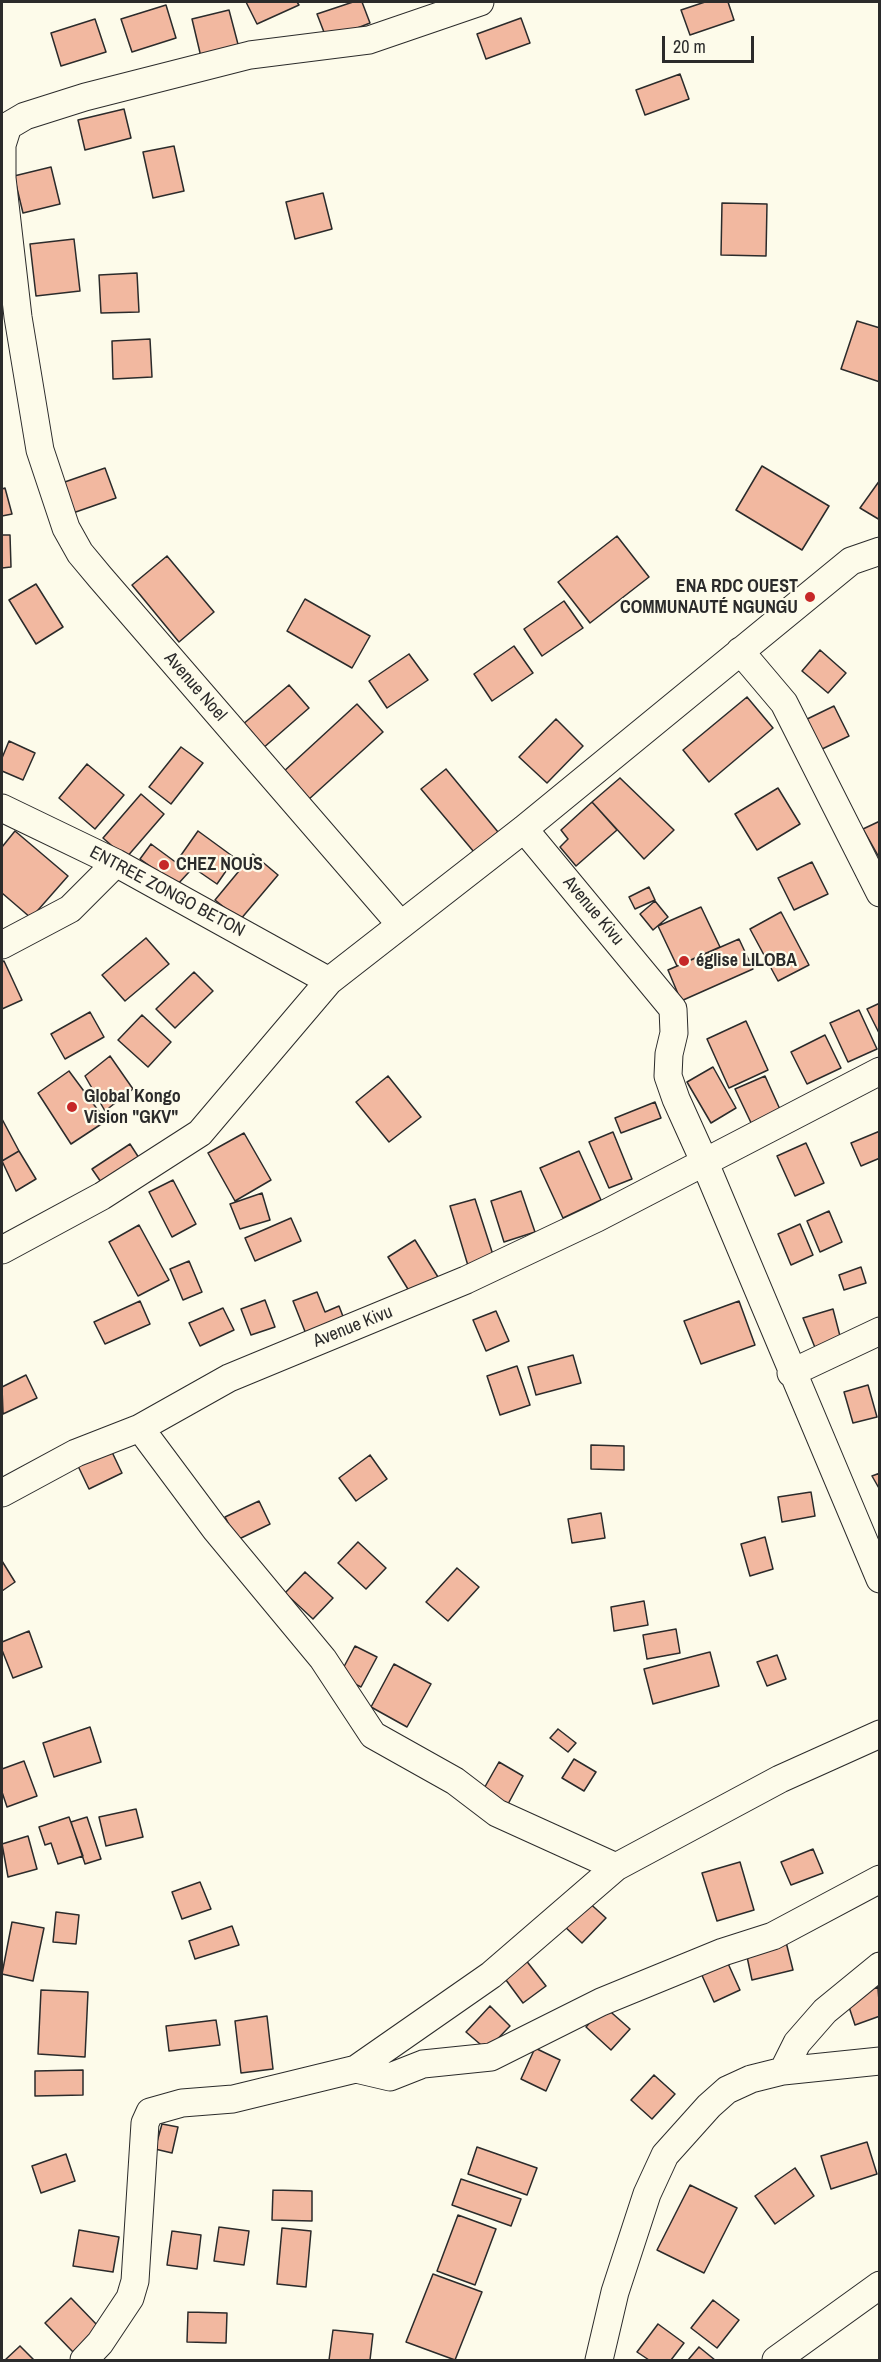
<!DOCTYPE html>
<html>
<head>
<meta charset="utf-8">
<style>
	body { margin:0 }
	#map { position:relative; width:881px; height:2362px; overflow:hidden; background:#fdfbea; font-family:"Archivo Narrow",sans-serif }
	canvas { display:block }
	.frame { position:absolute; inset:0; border:3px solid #2b2b2b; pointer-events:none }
	.scale { position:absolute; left:662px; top:36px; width:92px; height:27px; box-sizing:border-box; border:3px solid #2b2b2b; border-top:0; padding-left:8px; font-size:18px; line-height:21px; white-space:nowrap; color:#2b2b2b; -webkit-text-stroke:4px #fdfbea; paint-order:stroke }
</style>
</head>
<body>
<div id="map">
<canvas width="881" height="2362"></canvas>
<div class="frame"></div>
<div class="scale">20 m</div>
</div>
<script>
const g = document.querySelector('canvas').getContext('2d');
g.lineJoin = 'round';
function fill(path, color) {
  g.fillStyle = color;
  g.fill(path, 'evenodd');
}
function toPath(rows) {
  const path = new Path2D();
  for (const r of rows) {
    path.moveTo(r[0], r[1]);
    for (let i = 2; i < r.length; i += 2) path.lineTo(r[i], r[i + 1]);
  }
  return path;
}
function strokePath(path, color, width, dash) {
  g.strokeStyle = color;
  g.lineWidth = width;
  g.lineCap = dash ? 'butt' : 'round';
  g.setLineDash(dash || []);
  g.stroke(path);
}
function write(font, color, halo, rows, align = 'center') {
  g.font = font + ' "Archivo Narrow",sans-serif';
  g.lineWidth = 4.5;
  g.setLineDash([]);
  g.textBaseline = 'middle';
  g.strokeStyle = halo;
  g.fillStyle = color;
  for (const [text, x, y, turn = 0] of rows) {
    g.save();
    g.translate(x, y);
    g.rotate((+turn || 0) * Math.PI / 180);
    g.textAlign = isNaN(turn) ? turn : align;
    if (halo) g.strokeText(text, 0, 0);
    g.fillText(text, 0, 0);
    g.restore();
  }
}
const building = toPath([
	[246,2,297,2,299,5,257,24,246,2],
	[353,2,362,2,370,23,327,40,317,14,353,2],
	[705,2,728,2,734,20,690,35,681,10,705,2],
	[166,5,176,38,132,52,121,19,166,5],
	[229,10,239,48,201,57,192,19,229,10],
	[521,18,530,43,486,59,477,34,521,18],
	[95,19,106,52,61,66,51,33,95,19],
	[680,74,689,99,645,115,636,90,680,74],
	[124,109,131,138,85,150,78,120,124,109],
	[174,146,184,191,153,198,143,152,174,146],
	[51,167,60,204,23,213,14,176,51,167],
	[323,193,332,229,295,239,286,202,323,193],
	[722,203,767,204,766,256,721,255,722,203],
	[74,239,80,291,36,296,30,244,74,239],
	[137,273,139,312,101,313,99,275,137,273],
	[857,321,880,328,880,382,841,369,857,321],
	[150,339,152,377,113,379,112,341,150,339],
	[762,466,829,506,802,550,736,510,762,466],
	[105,468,116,498,70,514,59,484,105,468],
	[880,480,880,520,860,508,880,480],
	[5,488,12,514,2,516,2,489,5,488],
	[2,535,10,535,11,567,2,568,2,535],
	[617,536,649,577,590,623,558,582,617,536],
	[167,556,214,612,179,642,132,585,167,556],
	[36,584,63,627,36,644,9,600,36,584],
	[305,599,370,636,352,668,287,631,305,599],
	[564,601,583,628,542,656,524,629,564,601],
	[514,646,533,673,492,701,474,674,514,646],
	[820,650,846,673,828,693,802,671,820,650],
	[409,654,428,680,387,708,369,681,409,654],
	[289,685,309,708,262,749,242,725,289,685],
	[747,697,773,728,709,782,683,750,747,697],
	[357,704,383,732,308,800,282,773,357,704],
	[834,706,849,736,816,752,801,722,834,706],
	[556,719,583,746,547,783,519,757,556,719],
	[9,741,35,753,23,780,2,771,2,758,9,741],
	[181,747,203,763,171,804,149,787,181,747],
	[87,764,124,795,95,829,59,798,87,764],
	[446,769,498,832,474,852,421,789,446,769],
	[620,778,674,830,644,859,592,802,620,778],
	[778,788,800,824,757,850,735,814,778,788],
	[141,794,164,814,126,858,103,838,141,794],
	[592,802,617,830,576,866,560,847,568,839,561,830,592,802],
	[880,821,880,859,863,829,880,821],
	[15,831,68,876,31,918,2,893,2,847,15,831],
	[198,831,235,858,217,884,179,858,198,831],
	[151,844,189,872,177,885,140,859,151,844],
	[253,854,278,875,240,920,215,900,253,854],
	[812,862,828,894,794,910,778,878,812,862],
	[649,887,655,900,635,909,629,897,649,887],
	[655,901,668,917,653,930,640,914,655,901],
	[701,907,720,947,677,966,658,926,701,907],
	[781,912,809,965,778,981,750,929,781,912],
	[146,938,169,964,125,1001,102,975,146,938],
	[739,939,753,969,681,1001,668,970,739,939],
	[4,961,22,1000,2,1009,2,962,4,961],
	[194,972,213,991,175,1028,156,1009,194,972],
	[880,1003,880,1035,867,1009,880,1003],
	[859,1010,877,1049,848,1062,830,1023,859,1010],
	[90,1012,104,1037,65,1059,51,1034,90,1012],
	[142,1015,171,1042,148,1067,118,1040,142,1015],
	[746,1021,768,1070,729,1088,707,1039,746,1021],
	[825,1035,841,1068,807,1084,791,1052,825,1035],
	[110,1056,133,1089,105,1111,85,1076,110,1056],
	[713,1067,736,1108,711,1123,687,1082,713,1067],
	[69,1071,106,1121,71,1144,38,1093,69,1071],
	[388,1076,421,1117,389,1142,356,1102,388,1076],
	[765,1076,783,1116,754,1129,735,1089,765,1076],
	[655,1102,661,1118,621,1133,615,1118,655,1102],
	[2,1119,19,1151,2,1161,2,1119],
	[880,1131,880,1158,861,1166,851,1143,880,1131],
	[613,1132,632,1179,609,1188,589,1142,613,1132],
	[244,1133,271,1180,235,1201,208,1153,244,1133],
	[806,1143,824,1183,795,1196,777,1156,806,1143],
	[130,1144,141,1161,103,1185,92,1169,130,1144],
	[19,1151,36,1179,16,1191,2,1161,19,1151],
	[579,1151,601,1200,563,1218,540,1168,579,1151],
	[173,1180,196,1224,172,1237,149,1192,173,1180],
	[521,1191,535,1232,504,1242,491,1201,521,1191],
	[262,1193,270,1220,240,1229,230,1204,262,1193],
	[475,1199,495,1261,469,1269,450,1206,475,1199],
	[829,1211,842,1242,820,1252,807,1221,829,1211],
	[291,1218,301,1241,255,1261,245,1238,291,1218],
	[800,1224,813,1255,791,1265,778,1234,800,1224],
	[139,1225,169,1280,138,1296,109,1242,139,1225],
	[415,1240,438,1277,411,1294,388,1257,415,1240],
	[189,1261,202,1292,183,1300,170,1269,189,1261],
	[861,1267,866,1283,844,1290,839,1275,861,1267],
	[317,1292,325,1312,339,1306,344,1319,306,1334,293,1301,317,1292],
	[265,1300,275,1327,251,1335,241,1309,265,1300],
	[140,1301,150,1324,105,1344,94,1322,140,1301],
	[739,1301,755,1345,701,1364,684,1321,739,1301],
	[223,1308,234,1330,200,1346,189,1323,223,1308],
	[833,1309,841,1340,816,1350,803,1318,833,1309],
	[496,1311,509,1341,486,1351,473,1320,496,1311],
	[573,1355,581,1383,536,1395,528,1367,573,1355],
	[517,1366,530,1405,500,1415,487,1376,517,1366],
	[26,1375,37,1398,3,1414,2,1387,26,1375],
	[868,1385,877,1417,853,1423,844,1392,868,1385],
	[591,1445,624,1446,624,1470,591,1469,591,1445],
	[111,1450,122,1473,89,1489,78,1466,111,1450],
	[370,1455,387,1479,356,1501,339,1478,370,1455],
	[880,1473,880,1490,872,1476,880,1473],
	[811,1492,815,1516,782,1522,778,1497,811,1492],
	[259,1501,270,1524,237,1540,225,1517,259,1501],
	[601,1513,605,1538,572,1543,568,1519,601,1513],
	[765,1537,773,1569,750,1576,741,1544,765,1537],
	[358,1542,386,1568,366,1589,338,1563,358,1542],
	[2,1561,15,1582,2,1591,2,1561],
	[457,1568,479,1587,448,1621,426,1602,457,1568],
	[305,1572,333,1598,313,1619,285,1593,305,1572],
	[644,1601,648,1625,614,1631,611,1607,644,1601],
	[676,1629,680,1653,647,1659,643,1635,676,1629],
	[29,1631,42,1667,13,1678,2,1650,2,1642,29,1631],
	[355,1646,377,1657,361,1687,339,1676,355,1646],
	[710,1652,719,1686,653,1704,644,1669,710,1652],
	[777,1655,786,1679,767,1686,757,1662,777,1655],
	[394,1664,431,1684,407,1727,371,1707,394,1664],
	[90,1727,101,1762,54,1777,43,1743,90,1727],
	[558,1729,576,1743,568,1752,550,1738,558,1729],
	[574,1759,596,1772,584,1791,562,1778,574,1759],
	[24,1761,37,1796,7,1807,2,1792,2,1769,24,1761],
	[499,1762,523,1776,507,1806,482,1792,499,1762],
	[136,1809,143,1837,106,1846,99,1817,136,1809],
	[69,1817,83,1856,58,1864,51,1843,45,1845,39,1827,69,1817],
	[87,1817,101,1859,85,1864,71,1822,87,1817],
	[28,1836,37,1869,8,1877,2,1844,28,1836],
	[813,1849,823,1873,791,1885,781,1862,813,1849],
	[740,1862,754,1910,717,1921,702,1873,740,1862],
	[200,1882,211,1909,182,1919,172,1892,200,1882],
	[585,1899,606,1918,582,1943,562,1924,585,1899],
	[56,1912,79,1915,76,1944,53,1942,56,1912],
	[12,1922,44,1928,33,1981,2,1974,12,1922],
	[232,1926,239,1945,195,1959,189,1941,232,1926],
	[786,1942,793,1970,752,1980,746,1952,786,1942],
	[525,1959,546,1986,523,2003,503,1976,525,1959],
	[726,1959,740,1990,714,2002,700,1971,726,1959],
	[878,1987,880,2016,855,2025,846,1998,878,1987],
	[41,1990,88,1992,85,2057,38,2054,41,1990],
	[490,2006,510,2026,487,2050,466,2032,490,2006],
	[604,2006,630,2029,611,2050,586,2027,604,2006],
	[267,2016,273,2069,241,2073,235,2021,267,2016],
	[216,2020,220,2045,169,2051,166,2026,216,2020],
	[535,2048,560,2060,546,2091,521,2079,535,2048],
	[83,2070,83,2095,35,2096,35,2071,83,2070],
	[654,2075,675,2094,652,2119,631,2100,654,2075],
	[162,2124,178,2127,172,2153,155,2149,162,2124],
	[867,2142,877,2174,831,2189,821,2156,867,2142],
	[477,2147,537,2168,527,2195,468,2174,477,2147],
	[66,2154,75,2181,41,2193,32,2166,66,2154],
	[795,2168,814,2196,775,2224,755,2196,795,2168],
	[461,2179,521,2199,511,2226,452,2205,461,2179],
	[690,2185,737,2208,704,2273,657,2250,690,2185],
	[273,2190,312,2191,312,2221,272,2220,273,2190],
	[458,2215,496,2229,475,2285,437,2271,458,2215],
	[219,2227,249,2231,244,2265,214,2261,219,2227],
	[282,2228,311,2231,306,2287,277,2284,282,2228],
	[79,2230,119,2237,113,2272,73,2266,79,2230],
	[172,2231,201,2235,197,2269,167,2265,172,2231],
	[433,2274,482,2292,455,2360,406,2342,433,2274],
	[71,2298,99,2327,73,2352,45,2323,71,2298],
	[713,2300,739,2320,717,2348,691,2328,713,2300],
	[188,2312,227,2313,226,2343,187,2342,188,2312],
	[658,2324,684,2343,671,2360,649,2360,637,2352,658,2324],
	[333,2330,373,2334,370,2360,329,2360,333,2330],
	[20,2346,34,2360,5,2360,20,2346],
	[699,2347,715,2360,688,2360,699,2347]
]);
const street = toPath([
	[740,651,784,703,880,893],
	[2,808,116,863,329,981],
	[524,829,673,1009,674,1033,669,1054,668,1076,676,1099,704,1161,880,1579],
	[401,925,100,577,80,553,66,528,40,450,18,317,2,178,2,145,8,126,25,116,85,97,250,55,369,40,480,2],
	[2,945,70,909,116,863],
	[2,1250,102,1196,200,1133,329,981,524,829,851,561,880,551],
	[791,1373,880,1331],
	[140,1428,216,1530,323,1659,373,1735,455,1781,497,1813,616,1867],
	[2,1493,76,1453,140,1428,229,1378,466,1280,597,1218,880,1071],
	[356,2069,390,2077,423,2064,491,2057,601,2002,723,1952,773,1936,880,1879],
	[783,2071,797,2043,825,2011,880,1966],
	[84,2360,100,2343,130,2298,135,2281,145,2123,150,2112,182,2103,233,2099,356,2069,491,1975,616,1867,780,1779,880,1734],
	[599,2360,615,2292,647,2194,665,2155,709,2106,727,2090,751,2079,783,2071,880,2061],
	[776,2360,880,2285]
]);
const markers = [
	[810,597,6,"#c62828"],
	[164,865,6,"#c62828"],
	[684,961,6,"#c62828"],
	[72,1107,6,"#c62828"]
];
const poiNames = [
	["ENA RDC OUEST",798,587,"right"],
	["COMMUNAUTÉ NGUNGU",798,608,"right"],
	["CHEZ NOUS",176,865],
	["église LILOBA",696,961],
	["Global Kongo",84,1097],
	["Vision \"GKV\"",84,1118]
];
const streetNames = [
	["Avenue Noel",195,687,49],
	["ENTREE ZONGO BETON",167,892,28],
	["Avenue Kivu",593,911,50],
	["Avenue Kivu",353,1327,-22]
];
fill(building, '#f2b8a0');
strokePath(building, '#2b2b2b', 1.5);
strokePath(street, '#2b2b2b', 29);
strokePath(street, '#fdfbea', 27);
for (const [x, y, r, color] of markers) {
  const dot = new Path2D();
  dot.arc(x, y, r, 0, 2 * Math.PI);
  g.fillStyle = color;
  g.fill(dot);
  strokePath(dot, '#fdfbea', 2);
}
write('bold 18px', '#2b2b2b', '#fdfbea', poiNames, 'left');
write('18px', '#2b2b2b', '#fdfbea', streetNames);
</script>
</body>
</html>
